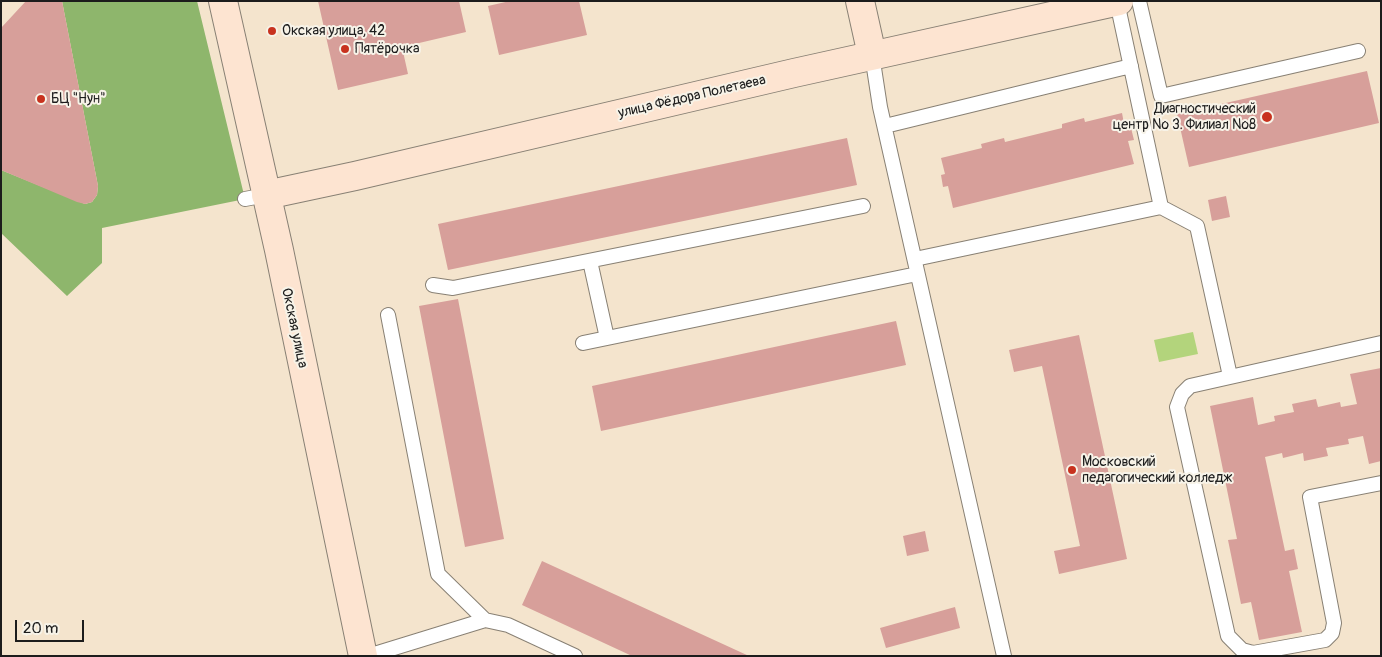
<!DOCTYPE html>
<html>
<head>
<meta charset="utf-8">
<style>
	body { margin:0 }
	#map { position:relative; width:1382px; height:657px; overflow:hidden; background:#f4e4cd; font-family:Pangolin,sans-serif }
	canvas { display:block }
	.frame { position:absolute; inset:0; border:2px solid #1c1c1c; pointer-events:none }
	.scale { position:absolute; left:15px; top:620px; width:69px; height:22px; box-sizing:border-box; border:2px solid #1c1c1c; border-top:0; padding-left:6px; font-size:15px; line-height:18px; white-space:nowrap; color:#1c1c1c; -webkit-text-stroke:4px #f7f3e8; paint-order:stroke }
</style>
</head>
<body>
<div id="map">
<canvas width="1382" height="657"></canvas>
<div class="frame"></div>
<div class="scale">20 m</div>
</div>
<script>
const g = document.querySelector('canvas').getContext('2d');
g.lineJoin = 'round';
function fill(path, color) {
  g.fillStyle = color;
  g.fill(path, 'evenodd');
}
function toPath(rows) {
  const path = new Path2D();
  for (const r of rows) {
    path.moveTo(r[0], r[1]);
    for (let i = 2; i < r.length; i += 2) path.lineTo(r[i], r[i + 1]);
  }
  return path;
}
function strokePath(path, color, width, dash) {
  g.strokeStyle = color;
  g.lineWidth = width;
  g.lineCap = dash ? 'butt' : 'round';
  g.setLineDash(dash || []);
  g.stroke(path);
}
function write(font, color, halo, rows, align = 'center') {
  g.font = font + ' Pangolin,sans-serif';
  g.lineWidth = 4;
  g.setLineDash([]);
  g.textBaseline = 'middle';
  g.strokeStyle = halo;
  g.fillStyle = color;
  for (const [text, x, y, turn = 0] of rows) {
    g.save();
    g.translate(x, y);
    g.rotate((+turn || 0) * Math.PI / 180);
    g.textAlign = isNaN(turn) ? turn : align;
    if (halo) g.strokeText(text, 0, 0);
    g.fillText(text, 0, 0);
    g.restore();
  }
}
const green = toPath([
	[1193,332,1198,354,1159,362,1154,340]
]);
const forest = toPath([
	[62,1,197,1,245,199,102,228,102,263,67,296,1,233,1,170,85,204,92,202,97,195,98,186]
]);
const building = toPath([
	[26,1,62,1,98,186,97,195,92,202,85,204,77,202,1,170,1,28],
	[318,1,459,1,466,32,402,47,408,74,338,90],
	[510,1,579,1,587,35,499,55,488,6],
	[1367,71,1379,123,1189,167,1177,114],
	[1122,113,1125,129,1131,128,1134,140,1128,141,1134,164,953,208,948,186,943,187,941,175,945,174,941,158,982,148,981,144,1004,138,1005,142,1062,128,1062,124,1084,118,1085,122],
	[847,138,857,185,448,270,438,224],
	[1226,196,1230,217,1212,221,1208,200],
	[458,299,504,539,465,547,419,306],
	[896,321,906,365,601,431,592,386],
	[1079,335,1127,559,1059,574,1054,551,1080,546,1042,366,1014,372,1009,350],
	[1381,368,1381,461,1369,464,1363,436,1348,439,1349,444,1326,448,1328,456,1304,461,1303,453,1283,458,1282,453,1265,457,1285,551,1294,549,1298,569,1289,571,1302,632,1259,640,1251,602,1241,604,1228,540,1237,539,1210,406,1253,397,1258,425,1275,421,1274,416,1294,412,1292,404,1316,399,1318,407,1340,402,1341,407,1357,404,1350,374],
	[925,531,929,551,907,556,903,536],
	[542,561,749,656,632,656,522,605],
	[955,607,960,628,886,648,880,628]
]);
const lane = toPath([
	[1139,1,1161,96,1358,51],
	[1117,2,1161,207,1197,226,1230,376],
	[872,55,880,107,1004,656],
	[885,126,1131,66],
	[245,199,266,195],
	[915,259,1161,207],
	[590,261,607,338],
	[433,285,453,288,863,206],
	[388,315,438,574,485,620],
	[583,343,917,274],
	[1381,343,1190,386,1182,394,1177,407,1228,636,1242,650,1253,653,1325,640,1332,633,1334,623,1310,497,1381,483],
	[368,656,485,620,508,625,575,656]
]);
const secondary = toPath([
	[223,1,279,250,363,656],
	[860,1,872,55],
	[266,195,355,176,794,73,1119,1]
]);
const markers = [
	[272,31,5,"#c8321e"],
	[345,49,5,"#c8321e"],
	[41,99,5,"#c8321e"],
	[1267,117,6,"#c8321e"],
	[1072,470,5,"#c8321e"]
];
const poiNames = [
	["Окская улица, 42",282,31],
	["Пятёрочка",355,49],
	["БЦ \"Нун\"",51,99],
	["Диагностический",1256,109,"right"],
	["центр № 3. Филиал №8",1256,125,"right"],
	["Московский",1082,462],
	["педагогический колледж",1082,478]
];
const streetNames = [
	["улица Фёдора Полетаева",692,97,-13],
	["Окская улица",294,328,78]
];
fill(green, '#b3d47c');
fill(forest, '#8eb66c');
fill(building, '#d79f9a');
strokePath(lane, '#888074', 16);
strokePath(secondary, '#888074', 30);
strokePath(lane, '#fff', 14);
strokePath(secondary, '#fde4d1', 28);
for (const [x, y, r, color] of markers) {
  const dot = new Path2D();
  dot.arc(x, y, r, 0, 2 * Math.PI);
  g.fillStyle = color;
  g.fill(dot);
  strokePath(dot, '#f7f3e8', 2);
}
write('14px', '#1c1c1c', '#f7f3e8', poiNames, 'left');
write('14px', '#1c1c1c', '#f7f3e8', streetNames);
</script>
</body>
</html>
